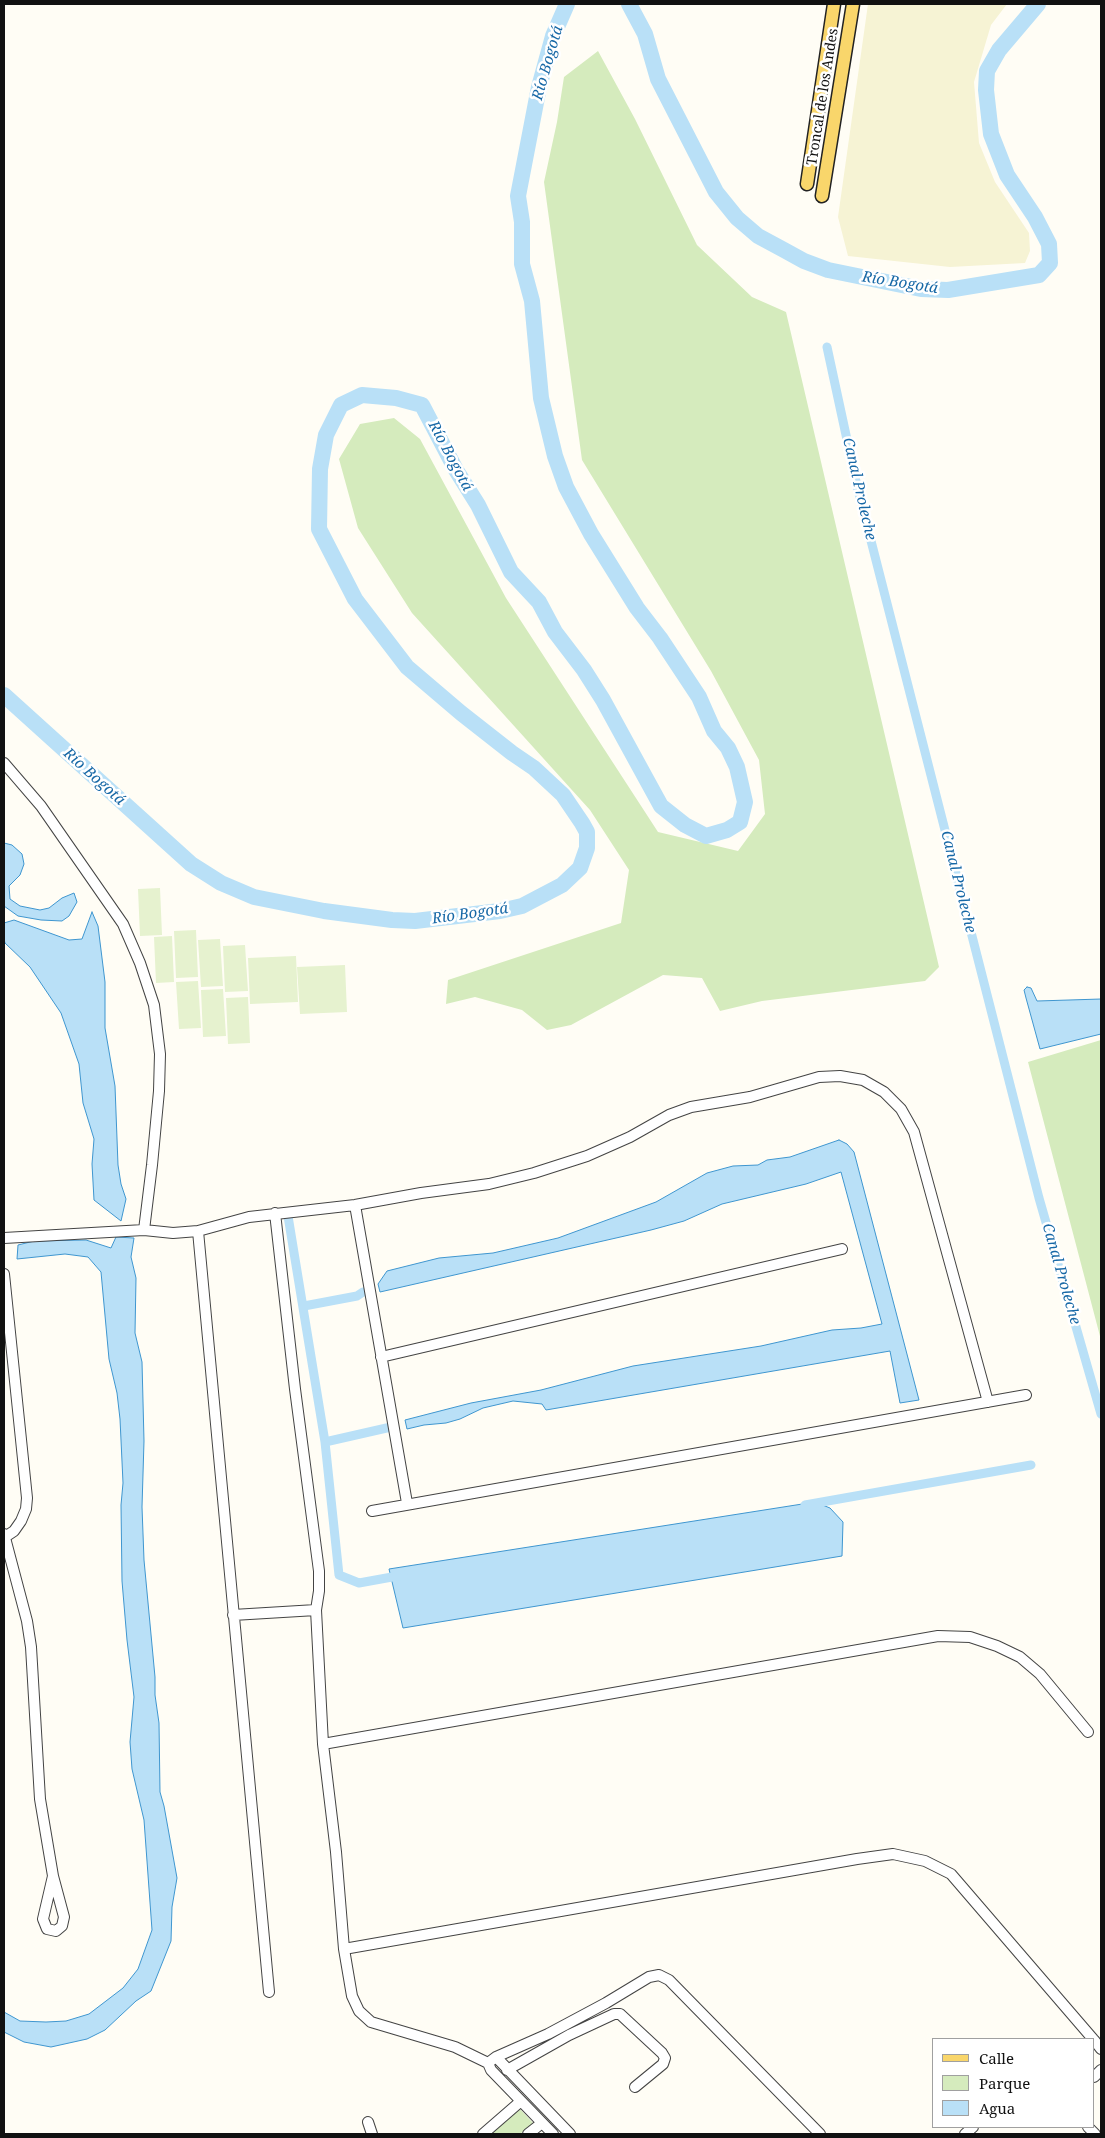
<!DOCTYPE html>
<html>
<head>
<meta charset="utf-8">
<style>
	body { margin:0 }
	#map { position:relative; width:1105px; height:2138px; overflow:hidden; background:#fffdf5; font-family:"Noto Serif",serif }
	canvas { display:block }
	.frame { position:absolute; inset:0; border:5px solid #111; pointer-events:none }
	.legend { position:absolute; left:932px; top:2038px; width:162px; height:90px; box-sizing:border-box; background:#fff; border:1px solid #a0a0a0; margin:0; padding:6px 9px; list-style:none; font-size:15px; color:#111 }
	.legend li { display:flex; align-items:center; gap:10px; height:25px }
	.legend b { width:25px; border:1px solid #a0a0a0 }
</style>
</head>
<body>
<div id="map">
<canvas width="1105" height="2138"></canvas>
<div class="frame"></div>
<ul class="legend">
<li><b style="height:6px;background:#f9d66b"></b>Calle</li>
<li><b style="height:14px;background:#d5ebbd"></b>Parque</li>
<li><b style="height:14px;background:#b9e0f7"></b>Agua</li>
</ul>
</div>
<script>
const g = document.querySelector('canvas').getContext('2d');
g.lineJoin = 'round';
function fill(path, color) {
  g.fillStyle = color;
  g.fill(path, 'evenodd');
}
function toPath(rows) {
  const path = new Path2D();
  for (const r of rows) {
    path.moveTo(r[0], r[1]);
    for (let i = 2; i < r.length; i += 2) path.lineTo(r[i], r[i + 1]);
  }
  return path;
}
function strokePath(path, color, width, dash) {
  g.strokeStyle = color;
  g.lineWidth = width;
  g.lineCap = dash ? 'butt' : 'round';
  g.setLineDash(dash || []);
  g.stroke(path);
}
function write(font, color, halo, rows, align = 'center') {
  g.font = font + ' "Noto Serif",serif';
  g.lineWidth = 5;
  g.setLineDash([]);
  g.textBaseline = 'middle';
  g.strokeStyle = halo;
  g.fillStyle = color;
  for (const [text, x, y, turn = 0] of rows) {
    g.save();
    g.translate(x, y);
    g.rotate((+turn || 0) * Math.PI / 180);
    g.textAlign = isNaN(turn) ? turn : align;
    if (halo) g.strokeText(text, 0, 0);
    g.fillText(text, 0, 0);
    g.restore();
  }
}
const farmland = toPath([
	[868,4,1007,4,991,25,974,82,979,143,995,182,1029,233,1030,251,1025,263,950,267,848,256,838,217]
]);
const green = toPath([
	[598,51,635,119,697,245,752,297,786,312,939,967,925,981,762,1001,720,1011,702,978,663,975,571,1025,547,1030,522,1010,475,997,446,1004,448,980,621,923,629,870,590,810,412,613,358,528,339,459,360,424,394,418,420,439,506,598,658,832,738,851,765,814,759,760,711,671,582,460,544,182,557,122,564,77],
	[1101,1040,1101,1340,1028,1062],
	[520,2109,533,2123,520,2134,490,2134]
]);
const pitch = toPath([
	[160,888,162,935,140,936,138,889],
	[196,930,198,977,176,978,174,931],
	[172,936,174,982,156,983,154,937],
	[220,939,223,986,201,987,198,940],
	[245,945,248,991,225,992,223,946],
	[296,956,298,1002,250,1004,248,958],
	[345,965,347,1012,300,1014,297,967],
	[198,981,201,1028,179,1029,176,982],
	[223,989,226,1036,203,1037,201,990],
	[248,997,250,1043,228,1044,226,998]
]);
const water = toPath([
	[4,843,12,845,22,854,24,864,20,875,9,886,10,899,20,906,40,910,49,908,62,898,74,893,77,902,69,916,62,921,41,920,18,916,4,906,4,843],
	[92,912,98,926,105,982,105,1028,115,1086,118,1165,121,1184,126,1199,121,1221,94,1200,92,1164,94,1139,83,1103,79,1064,61,1013,30,967,5,943,4,939,4,923,14,920,69,940,82,939,92,912],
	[1027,987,1031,988,1037,1001,1101,999,1101,1034,1040,1049,1026,998,1024,990,1027,987],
	[839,1140,847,1144,854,1152,919,1400,900,1403,890,1351,546,1410,542,1404,513,1401,483,1408,460,1419,446,1423,424,1425,407,1429,405,1420,471,1403,541,1390,633,1366,761,1346,832,1330,861,1328,882,1324,841,1172,806,1184,722,1204,684,1221,651,1230,380,1292,378,1284,387,1271,439,1258,493,1253,558,1238,656,1202,707,1173,733,1166,758,1165,767,1160,790,1157,839,1140],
	[116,1237,134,1238,131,1257,136,1278,135,1333,142,1362,144,1441,142,1507,144,1560,155,1677,155,1695,159,1723,160,1792,164,1806,177,1878,172,1907,171,1941,151,1991,136,2001,105,2030,87,2039,51,2047,24,2042,4,2032,4,2012,20,2021,46,2022,66,2021,89,2014,123,1988,138,1969,152,1930,144,1820,132,1769,130,1742,134,1697,127,1640,122,1581,121,1505,123,1483,120,1419,117,1393,109,1359,101,1272,88,1257,65,1254,17,1259,18,1245,34,1241,86,1240,111,1248,116,1237],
	[815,1502,830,1508,843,1522,842,1556,403,1628,389,1569,815,1502]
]);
const canal = toPath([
	[827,347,857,486,1039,1198,1101,1414],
	[288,1216,325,1442,339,1575,359,1583,403,1575],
	[304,1306,357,1296,363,1292],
	[325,1442,391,1427],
	[805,1505,1031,1465]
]);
const river = toPath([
	[629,4,645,34,658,79,716,192,737,218,758,236,784,250,804,261,828,270,921,289,948,290,1039,275,1050,263,1049,244,1035,217,1007,175,991,134,986,90,987,71,999,50,1038,4],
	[4,695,191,864,221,883,254,897,324,911,392,920,415,921,500,911,522,906,562,885,580,868,587,848,587,832,582,823,563,795,534,768,512,753,461,713,407,667,355,599,319,529,320,469,326,435,341,405,362,395,396,398,422,405,456,470,478,505,511,572,539,602,555,632,584,670,603,700,661,806,685,825,706,836,727,830,740,822,745,802,737,767,728,748,714,731,699,697,660,638,637,608,591,534,566,487,555,456,541,398,532,301,522,264,522,222,518,196,539,87,553,36,567,4]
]);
const minor = toPath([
	[4,763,41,806,123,924,140,963,154,1005,160,1054,159,1091,152,1165,144,1230],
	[355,1205,407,1503],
	[275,1213,295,1389,319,1571,319,1591,316,1610,323,1744,336,1852,344,1949,352,1996,359,2011,371,2022,455,2047,488,2063,491,2070,553,2134],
	[198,1231,269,1992],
	[4,1238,144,1230,173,1233,198,1231,249,1217,355,1205,421,1193,489,1184,534,1173,587,1156,630,1137,669,1115,691,1107,750,1097,819,1077,840,1076,863,1080,884,1092,901,1109,914,1132,988,1402],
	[4,1274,27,1498,26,1509,21,1521,14,1531,5,1537],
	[381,1357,842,1249],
	[372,1511,1026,1395],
	[4,1534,27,1621,31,1647,40,1799,53,1876,64,1917,62,1926,56,1931,47,1929,43,1919,53,1876],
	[233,1615,316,1610],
	[323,1744,938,1636,970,1637,997,1646,1020,1657,1040,1674,1088,1732],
	[344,1949,857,1859,893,1854,925,1861,951,1874,1093,2039],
	[1094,2040,1101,2049],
	[496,2057,570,2134],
	[488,2063,496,2057,548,2034,606,2003,649,1977,659,1975,669,1980,820,2134],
	[507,2070,569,2035,614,2014,620,2014,662,2053,665,2058,663,2064,635,2087],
	[1094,2077,1101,2070],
	[368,2122,372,2134],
	[1088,2127,1095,2134],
	[483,2134,521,2101],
	[528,2134,542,2123],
	[965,2134,973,2127]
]);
const major = toPath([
	[807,184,834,4],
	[822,196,853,4]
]);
const streetNames = [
	["Troncal de los Andes",823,97,-81]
];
const waterNames = [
	["Río Bogotá",548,63,-74],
	["Río Bogotá",900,283,9],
	["Río Bogotá",450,456,62],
	["Canal Proleche",859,489,77],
	["Río Bogotá",94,777,42],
	["Canal Proleche",958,882,76],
	["Río Bogotá",470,914,-8],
	["Canal Proleche",1061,1274,74]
];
fill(farmland, '#f6f3d4');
fill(green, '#d5ebbd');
fill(pitch, '#e6f2cf');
fill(water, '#b9e0f7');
strokePath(water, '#3f96cf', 1);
strokePath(canal, '#b9e0f7', 9);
strokePath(river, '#b9e0f7', 16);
strokePath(minor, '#444', 12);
strokePath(major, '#222', 15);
strokePath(minor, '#fff', 10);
strokePath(major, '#f9d66b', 12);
write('14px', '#111', '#fff', streetNames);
write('italic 15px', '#1768a6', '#fff', waterNames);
</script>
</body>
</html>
